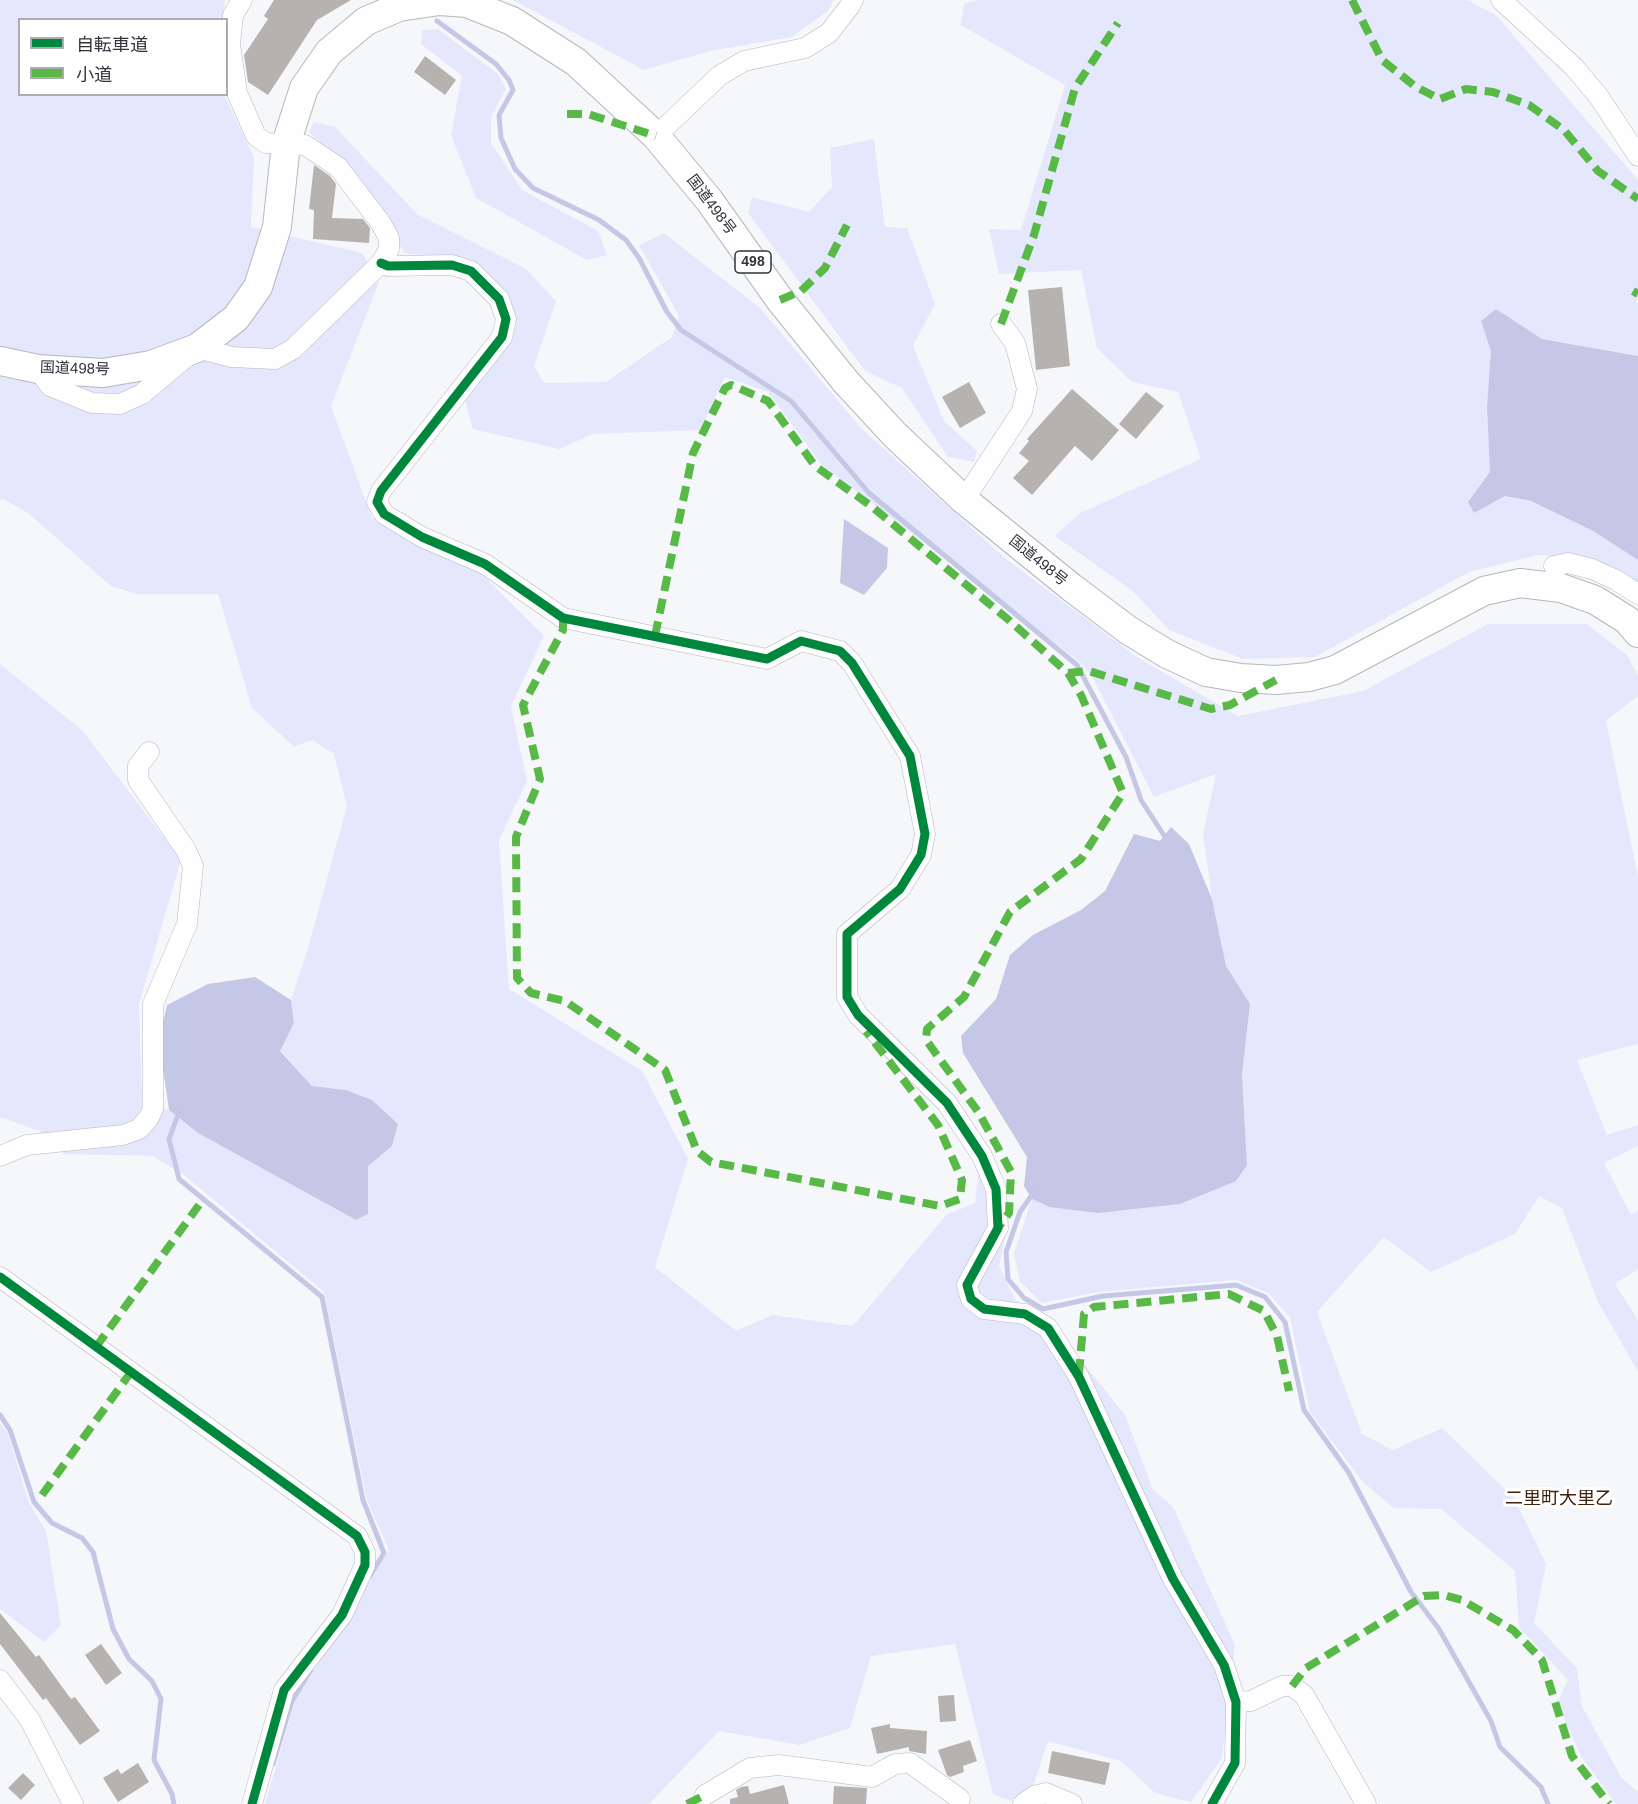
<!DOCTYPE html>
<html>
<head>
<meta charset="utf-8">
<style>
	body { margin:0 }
	#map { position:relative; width:1638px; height:1804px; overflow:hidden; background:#f6f7fb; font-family:Helvetica,"Noto Sans JP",sans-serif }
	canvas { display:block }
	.legend { position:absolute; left:18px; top:18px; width:210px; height:78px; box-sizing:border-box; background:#fff; border:2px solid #adadb1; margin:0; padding:8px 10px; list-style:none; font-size:18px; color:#31333d }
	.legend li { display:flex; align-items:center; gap:12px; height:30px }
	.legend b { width:30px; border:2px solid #adadb1 }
</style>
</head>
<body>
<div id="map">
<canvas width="1638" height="1804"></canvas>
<ul class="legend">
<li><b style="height:8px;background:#00873e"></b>自転車道</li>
<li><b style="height:8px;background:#58b947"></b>小道</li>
</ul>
</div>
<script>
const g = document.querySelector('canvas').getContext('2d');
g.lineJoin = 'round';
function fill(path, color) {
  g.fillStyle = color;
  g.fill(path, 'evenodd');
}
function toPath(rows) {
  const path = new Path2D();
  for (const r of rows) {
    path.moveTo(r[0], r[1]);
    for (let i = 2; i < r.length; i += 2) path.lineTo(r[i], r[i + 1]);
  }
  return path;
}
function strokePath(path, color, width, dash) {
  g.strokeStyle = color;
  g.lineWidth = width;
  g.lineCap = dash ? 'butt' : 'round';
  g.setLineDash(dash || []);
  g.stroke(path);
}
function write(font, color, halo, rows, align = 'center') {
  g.font = font + ' Helvetica,"Noto Sans JP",sans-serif';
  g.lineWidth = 6;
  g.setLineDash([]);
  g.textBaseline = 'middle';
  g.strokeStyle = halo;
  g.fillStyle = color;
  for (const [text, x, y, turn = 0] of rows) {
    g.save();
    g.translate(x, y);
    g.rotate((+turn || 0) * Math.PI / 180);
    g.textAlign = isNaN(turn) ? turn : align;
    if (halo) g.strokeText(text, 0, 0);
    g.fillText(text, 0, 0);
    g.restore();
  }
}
const green = toPath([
	[0,0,225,0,223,19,20,20,20,94,224,95,254,157,251,227,362,253,379,282,331,406,372,518,479,571,544,636,511,706,527,781,499,840,509,989,642,1071,688,1159,655,1267,736,1331,772,1315,853,1326,946,1215,975,1203,978,1174,1008,1225,999,1266,1016,1301,1048,1319,1125,1415,1153,1490,1173,1507,1235,1645,1222,1758,1191,1802,1155,1793,1121,1761,1048,1741,1033,1786,1011,1801,993,1794,955,1644,871,1656,850,1728,799,1745,719,1731,649,1804,265,1804,295,1701,389,1550,367,1500,324,1292,184,1175,153,1156,64,1154,39,1131,0,1117,0,664,82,730,181,860,139,1004,142,1102,169,1110,198,1133,356,1220,368,1214,368,1166,392,1146,398,1124,372,1100,346,1090,312,1086,280,1050,294,1023,291,1000,308,948,347,806,334,754,312,740,294,747,252,708,218,594,137,594,111,586,28,513,3,499,0,500],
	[513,0,834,0,828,11,792,37,710,51,644,70],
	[977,0,1467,0,1496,15,1638,180,1638,297,1636,302,1638,303,1638,356,1542,339,1496,309,1487,407,1490,472,1474,513,1505,496,1531,501,1593,531,1638,560,1638,583,1590,558,1538,555,1469,572,1315,657,1243,659,1169,630,1134,592,1055,536,1080,513,1201,459,1178,392,1132,382,1097,348,1081,270,999,274,989,229,1021,230,1065,85,961,25,964,4],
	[438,29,498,74,506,89,491,117,491,143,522,190,598,231,607,255,587,260,476,198,451,135,462,76,421,44,422,30],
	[314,122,335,127,417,214,525,268,556,301,534,366,544,383,606,382,672,337,679,316,639,245,664,233,760,308,861,428,1006,559,1137,657,1238,716,1363,691,1488,624,1587,624,1627,655,1638,676,1638,696,1606,721,1638,877,1638,1044,1577,1060,1607,1135,1638,1125,1638,1146,1604,1163,1631,1215,1638,1210,1638,1269,1615,1284,1638,1320,1638,1372,1597,1300,1562,1208,1539,1196,1515,1234,1431,1272,1384,1237,1317,1312,1362,1434,1393,1450,1442,1428,1514,1498,1546,1564,1534,1623,1577,1668,1582,1706,1621,1777,1638,1792,1638,1804,1616,1804,1581,1756,1557,1703,1568,1680,1519,1627,1515,1571,1441,1509,1394,1508,1363,1482,1310,1412,1290,1317,1268,1293,1236,1280,1098,1292,1042,1303,1020,1282,1014,1253,1032,1199,1049,1207,1247,1165,1242,1075,1250,1004,1226,966,1212,899,1203,834,1216,774,1154,797,1094,680,1080,662,821,464,768,392,725,377,700,430,593,434,559,449,473,429,465,401,512,339,512,307,475,263,405,253,344,164,309,132],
	[874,139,885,227,907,228,935,304,913,346,944,421,977,451,974,462,948,457,902,388,865,371,748,213,752,197,809,212,832,187,830,148],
	[0,1423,8,1434,29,1503,46,1531,61,1625,44,1642,0,1609]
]);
const water = toPath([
	[1496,309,1542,339,1638,356,1638,560,1593,531,1531,501,1505,496,1474,513,1468,502,1490,472,1487,407,1491,351,1481,321],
	[844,519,888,548,887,568,864,595,840,583],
	[1171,827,1189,844,1212,899,1226,966,1250,1004,1242,1075,1247,1165,1236,1181,1180,1204,1098,1213,1049,1207,1032,1199,1024,1186,1027,1157,963,1053,961,1036,996,999,1010,955,1033,935,1081,910,1105,891,1134,834,1160,841],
	[255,977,291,1000,294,1023,280,1051,312,1086,346,1090,372,1100,398,1124,392,1146,368,1166,368,1214,356,1220,198,1133,169,1110,159,1040,167,1005,208,984]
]);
const stream = toPath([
	[437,21,496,64,509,80,513,90,499,115,501,138,515,169,533,188,599,220,626,240,639,258,667,312,681,330,791,401,869,493,1077,665,1126,757,1141,800,1167,840],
	[179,1112,169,1139,179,1179,322,1297,363,1500,384,1553,370,1576],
	[1034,1192,1020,1212,1006,1252,1008,1279,1024,1298,1043,1309,1103,1296,1236,1285,1265,1297,1285,1322,1304,1410,1349,1473,1411,1592,1439,1629,1491,1721,1500,1747,1541,1787,1548,1804],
	[0,1415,10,1430,34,1502,52,1523,82,1538,93,1552,113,1629,129,1659,152,1681,161,1699,154,1760,172,1794,174,1804],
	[273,1764,292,1701,311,1670]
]);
const building = toPath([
	[274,0,351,0,317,20,268,95,248,82,244,55,268,19,264,16],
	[425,56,456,80,445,95,414,72],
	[314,165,330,176,336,184,332,218,363,219,370,228,369,243,313,239,314,210,309,209],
	[1062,287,1070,366,1036,370,1028,290],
	[969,382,986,413,960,428,942,397],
	[1072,389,1119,430,1092,461,1075,446,1032,495,1013,478,1029,461,1019,453,1029,441,1027,439],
	[1146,392,1164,406,1136,439,1119,424],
	[0,1613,36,1657,39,1655,71,1699,75,1697,100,1731,80,1745,46,1698,43,1700,0,1644],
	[101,1644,122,1673,106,1685,85,1655],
	[954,1695,956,1721,940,1722,938,1696],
	[890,1724,890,1728,927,1731,926,1754,909,1751,909,1747,877,1754,871,1728],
	[970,1740,977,1761,963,1766,964,1772,950,1777,947,1775,938,1750],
	[1052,1751,1110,1763,1105,1785,1048,1773],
	[138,1763,149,1782,118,1802,103,1778,118,1769,121,1774],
	[23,1773,35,1785,21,1800,8,1788],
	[784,1785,789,1804,730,1804,730,1799,738,1797,736,1790,741,1787,748,1786,750,1794],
	[834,1786,867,1788,866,1804,833,1804]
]);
const minor = toPath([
	[1501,0,1574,67,1599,97,1638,156],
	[656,136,719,76,744,61,805,48,829,33,849,7,853,0],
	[381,263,388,266,452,265,471,271,499,299,506,319,502,337,381,491,377,502,384,514,422,537,485,564,563,618,767,659,801,641,840,651,852,663,910,756,925,834,921,855,900,889,847,934,847,997,858,1015,947,1103,982,1156,996,1189,998,1228,967,1285,971,1299,984,1309,1025,1314,1048,1328,1079,1377,1173,1579,1224,1665,1236,1702,1235,1763,1212,1804],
	[38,369,50,386,92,403,120,404,142,394,197,348,232,357,275,359,293,349,381,263,389,249,389,238,380,222,338,167,305,145,266,143,256,136,237,93,230,44,233,15,242,0],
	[964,500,1022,411,1027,389,1015,343,1001,324],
	[1554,566,1568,563,1592,569,1616,580,1638,594],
	[0,1156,27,1145,123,1135,139,1129,148,1119,153,1109,153,1004,187,924,193,866,186,850,138,780,138,766,149,752],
	[0,1277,357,1536,365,1552,365,1565,342,1615,284,1690,252,1804],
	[0,1680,30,1720,73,1804],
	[1236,1702,1251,1701,1282,1686,1292,1686,1304,1695,1366,1804],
	[705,1795,750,1768,779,1765,872,1777,895,1764,910,1763,960,1799],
	[1023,1804,1034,1796,1046,1793,1072,1804]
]);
const highway = toPath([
	[0,361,38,369,103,373,151,365,197,348,236,318,258,287,277,227,286,144,304,88,329,52,366,21,399,7,439,1,467,3,512,21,576,62,656,136,709,200,780,300,846,382,895,435,964,500,1071,587,1128,630,1167,654,1206,672,1241,678,1276,680,1309,677,1335,670,1484,591,1520,583,1561,588,1595,600,1627,620,1638,633]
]);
const quiet = toPath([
	[1352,0,1382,60,1416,87,1440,99,1466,89,1493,92,1529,105,1564,130,1598,171,1638,199],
	[567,114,588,114,656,136],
	[1633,291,1638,294],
	[780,300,801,291,825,268,847,225],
	[1001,324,1034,235,1075,88,1118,23],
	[563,618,563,630,523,705,540,779,516,837,517,978,531,993,565,1001,665,1070,697,1151,711,1162,940,1206,960,1199,962,1180,938,1125,866,1031],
	[655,636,693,453,725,388,731,385,768,401,815,466,871,506,1010,621,1068,673,1081,695,1123,793,1081,859,1010,912,964,997,927,1029,926,1040,979,1113,1011,1172,1009,1213,998,1228],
	[1068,673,1089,671,1211,709,1230,705,1276,680],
	[96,1347,199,1205],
	[1079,1374,1084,1314,1094,1307,1229,1294,1264,1311,1277,1336,1289,1391],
	[42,1495,131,1372],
	[1292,1686,1306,1668,1424,1596,1444,1595,1462,1600,1513,1630,1542,1660,1572,1756,1609,1804],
	[687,1804,705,1795]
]);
const cycleway = toPath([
	[381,263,388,266,452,265,471,271,499,299,506,319,502,337,381,491,377,502,384,514,422,537,485,564,563,618,767,659,801,641,840,651,852,663,910,756,925,834,921,855,900,889,847,934,847,997,858,1015,947,1103,982,1156,996,1189,998,1228,967,1285,971,1299,984,1309,1025,1314,1048,1328,1079,1377,1173,1579,1224,1665,1236,1702,1235,1763,1212,1804],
	[0,1277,357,1536,365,1552,365,1565,342,1615,284,1690,252,1804]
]);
const shields = [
	[753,262,36]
];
const shieldNames = [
	["498",753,262]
];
const streetNames = [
	["国道498号",711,205,53],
	["国道498号",75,369,2],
	["国道498号",1038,561,39]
];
const quarterNames = [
	["二里町大里乙",1559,1499]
];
fill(green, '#e5e8fd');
fill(water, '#c4c7e5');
strokePath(stream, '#c4c7e5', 5);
fill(building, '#b6b2b0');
strokePath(minor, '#b6b7bd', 21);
strokePath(highway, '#b6b7bd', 30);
strokePath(minor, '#fefefe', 20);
strokePath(highway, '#fefefe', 28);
strokePath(quiet, '#58b947', 8, [15, 8]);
strokePath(cycleway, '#00873e', 9);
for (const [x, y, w] of shields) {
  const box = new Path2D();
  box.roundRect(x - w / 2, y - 11, w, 22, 4.5);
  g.fillStyle = '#fff';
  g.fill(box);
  strokePath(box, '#31333d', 1.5);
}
write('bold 14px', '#31333d', null, shieldNames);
write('15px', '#31333d', '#fff', streetNames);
write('18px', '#412209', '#fff', quarterNames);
</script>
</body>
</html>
